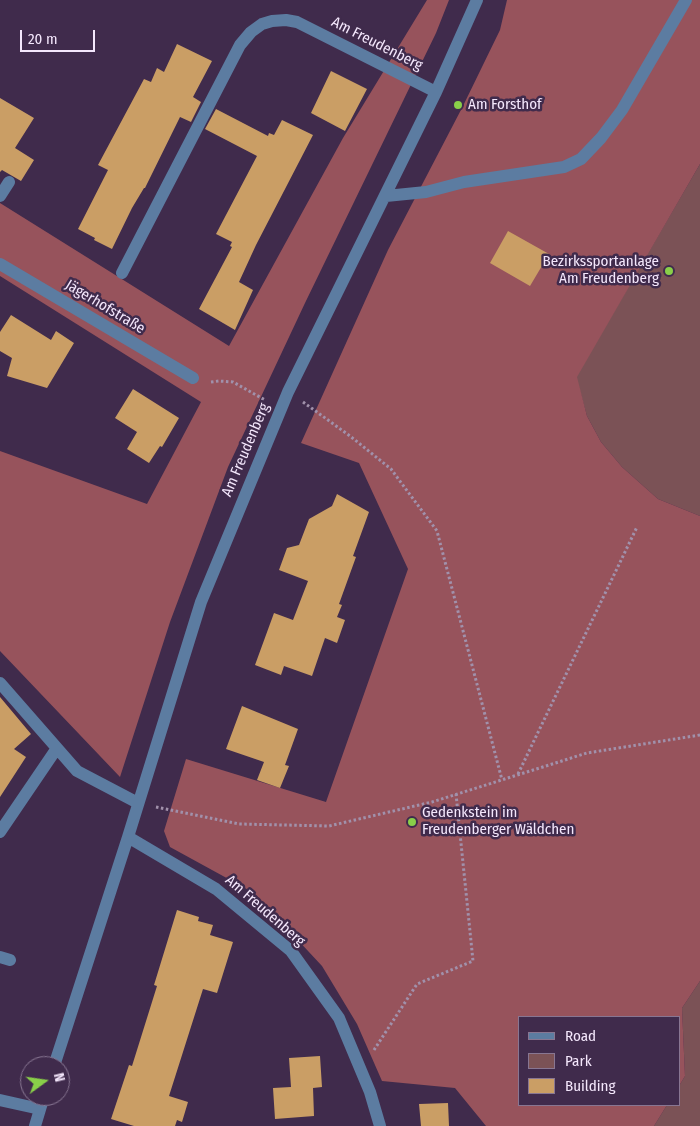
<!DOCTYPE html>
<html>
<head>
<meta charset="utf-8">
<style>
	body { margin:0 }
	#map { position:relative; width:700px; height:1126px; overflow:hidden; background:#402b4c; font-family:"Fira Sans Condensed",sans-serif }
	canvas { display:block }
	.legend { position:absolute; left:518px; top:1016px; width:162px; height:90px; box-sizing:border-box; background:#402b4c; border:1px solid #887692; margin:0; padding:6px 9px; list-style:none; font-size:15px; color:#f4e7fc }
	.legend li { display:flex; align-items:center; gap:10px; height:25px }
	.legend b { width:25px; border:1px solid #887692 }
	.north { position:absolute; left:20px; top:1056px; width:50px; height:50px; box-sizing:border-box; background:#402b4c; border:1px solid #887692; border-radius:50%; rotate:76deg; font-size:14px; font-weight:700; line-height:20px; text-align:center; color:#f4e7fc }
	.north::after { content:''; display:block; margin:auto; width:18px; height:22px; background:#89cf49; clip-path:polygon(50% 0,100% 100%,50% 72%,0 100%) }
	.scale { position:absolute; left:20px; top:30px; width:75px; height:22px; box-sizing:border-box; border:2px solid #f4e7fc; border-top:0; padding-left:6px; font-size:15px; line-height:18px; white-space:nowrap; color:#f4e7fc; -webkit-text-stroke:4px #402b4c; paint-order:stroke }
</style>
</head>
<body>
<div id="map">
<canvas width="700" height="1126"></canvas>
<ul class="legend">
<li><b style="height:6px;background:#5c7ca1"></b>Road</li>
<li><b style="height:14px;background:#7b5256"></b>Park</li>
<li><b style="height:14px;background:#ca9e65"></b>Building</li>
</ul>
<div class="north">N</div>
<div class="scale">20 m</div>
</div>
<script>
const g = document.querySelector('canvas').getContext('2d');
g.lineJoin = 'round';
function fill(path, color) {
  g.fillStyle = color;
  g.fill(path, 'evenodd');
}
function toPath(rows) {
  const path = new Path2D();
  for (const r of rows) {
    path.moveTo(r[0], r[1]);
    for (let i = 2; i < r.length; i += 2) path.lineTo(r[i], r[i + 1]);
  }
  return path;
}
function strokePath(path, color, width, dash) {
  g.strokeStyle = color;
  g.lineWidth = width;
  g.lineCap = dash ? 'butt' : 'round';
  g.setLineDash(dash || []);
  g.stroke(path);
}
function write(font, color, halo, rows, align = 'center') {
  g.font = font + ' "Fira Sans Condensed",sans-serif';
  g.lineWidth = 5;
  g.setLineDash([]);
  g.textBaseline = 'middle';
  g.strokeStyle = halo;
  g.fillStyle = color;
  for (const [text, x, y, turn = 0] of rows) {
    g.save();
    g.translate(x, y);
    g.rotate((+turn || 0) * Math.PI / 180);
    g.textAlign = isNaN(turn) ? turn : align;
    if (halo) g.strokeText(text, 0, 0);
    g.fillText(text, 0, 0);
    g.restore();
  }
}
const green = toPath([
	[700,164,700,516,658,499,622,467,601,442,587,416,576,377],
	[700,981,700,1126,654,1126,667,1105,679,1105,679,1086,685,1076,682,1008]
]);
const forest = toPath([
	[427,0,449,0,436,33,305,303,228,467,170,622,120,777,0,651,0,451,147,504,201,402,0,276,0,203,229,346,343,138],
	[507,0,700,0,700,164,577,377,587,416,601,442,622,467,658,499,700,516,700,981,682,1008,685,1076,679,1086,679,1017,519,1017,519,1105,667,1105,654,1126,486,1126,455,1088,382,1081,357,1024,322,966,254,893,170,847,164,831,186,759,326,802,408,569,359,463,301,443,388,250,463,106,500,30]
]);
const building = toPath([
	[177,44,212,61,193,97,201,102,191,122,180,117,145,188,144,188,132,208,112,249,94,240,95,238,78,229,108,170,98,165,144,79,151,82,157,68,164,72],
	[331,71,367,89,345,131,311,113],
	[0,98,34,118,15,148,34,160,21,181,2,170,0,172],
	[216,109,268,136,269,133,274,135,282,120,313,135,256,245,239,282,253,290,235,330,199,309,232,247,230,246,232,242,216,234,257,156,205,129],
	[508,231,549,254,530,286,490,263],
	[11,315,51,340,56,331,74,343,47,388,7,376,12,358,0,351,0,332],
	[133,389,179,418,162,447,160,446,149,463,127,449,137,432,115,418],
	[337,494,369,512,353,556,356,557,339,604,342,605,337,617,345,620,337,643,325,638,312,676,284,666,281,675,255,665,274,613,293,620,308,581,279,570,287,548,299,545,309,519,332,506],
	[0,697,31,734,14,749,26,757,0,797],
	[242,706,298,729,285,765,289,766,280,788,257,780,264,762,226,749],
	[177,910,199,917,198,921,213,925,210,935,233,942,217,993,203,989,169,1096,188,1102,182,1122,177,1120,175,1126,134,1126,111,1119,129,1065,132,1066,157,986,154,985],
	[320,1056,322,1087,313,1088,314,1116,275,1119,273,1088,291,1087,289,1058],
	[448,1103,449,1126,421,1126,419,1104]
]);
const path = toPath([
	[211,382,219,381,233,382,265,400],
	[303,402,350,436,391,469,437,531,502,780],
	[518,774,637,527],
	[156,807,239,824,329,826,432,802,587,753,700,735],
	[374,1050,417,984,473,961,456,794]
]);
const minor = toPath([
	[0,196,9,182],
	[386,196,426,192,464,182,564,167,581,159,601,138,622,110,686,0],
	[0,264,193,378],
	[122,273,240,45,251,32,262,24,272,21,286,20,297,22,436,92],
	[0,683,77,771,138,803],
	[0,832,57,748],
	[128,837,216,889,291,951,339,1018,370,1092,380,1126],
	[0,957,10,960],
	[54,1066,128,837,201,602,288,392,436,92,477,0],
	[0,1100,40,1109],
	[35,1126,44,1096]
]);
const markers = [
	[458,105,5,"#89cf49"],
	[669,271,5,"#89cf49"],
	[412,822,5,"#89cf49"]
];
const streetNames = [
	["Am Freudenberg",377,44,27],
	["Jägerhofstraße",105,307,31],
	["Am Freudenberg",246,450,-67],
	["Am Freudenberg",265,911,41]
];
const poiNames = [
	["Am Forsthof",468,105],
	["Bezirkssportanlage",659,262,"right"],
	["Am Freudenberg",659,279,"right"],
	["Gedenkstein im",422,813],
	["Freudenberger Wäldchen",422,830]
];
fill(green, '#7b5256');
fill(forest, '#97535c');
fill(building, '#ca9e65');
strokePath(path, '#a191ab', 3, [2.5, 2.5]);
strokePath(minor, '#5c7ca1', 12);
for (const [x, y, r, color] of markers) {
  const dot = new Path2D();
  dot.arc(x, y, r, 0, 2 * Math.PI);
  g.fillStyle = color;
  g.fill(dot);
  strokePath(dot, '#402b4c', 2);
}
write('15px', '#f4e7fc', '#402b4c', streetNames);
write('15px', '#f4e7fc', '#402b4c', poiNames, 'left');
</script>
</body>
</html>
